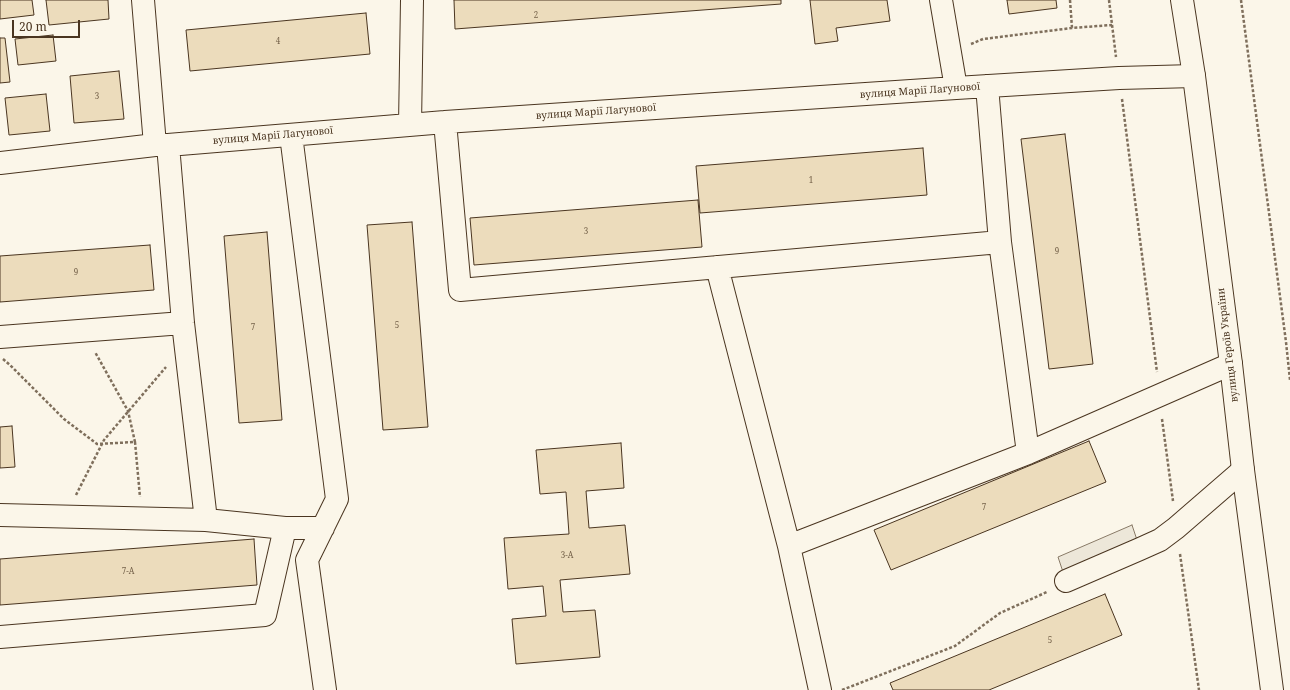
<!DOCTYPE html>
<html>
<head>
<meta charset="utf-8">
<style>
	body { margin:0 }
	#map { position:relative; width:1290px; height:690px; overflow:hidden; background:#fbf6e9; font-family:"Noto Serif",serif }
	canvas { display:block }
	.scale { position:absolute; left:12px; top:20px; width:68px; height:18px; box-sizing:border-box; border:2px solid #4a3520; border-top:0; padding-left:5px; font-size:12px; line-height:14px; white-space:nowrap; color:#4a3520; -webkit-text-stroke:3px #fbf6e9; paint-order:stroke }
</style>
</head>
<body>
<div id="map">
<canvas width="1290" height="690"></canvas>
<div class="scale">20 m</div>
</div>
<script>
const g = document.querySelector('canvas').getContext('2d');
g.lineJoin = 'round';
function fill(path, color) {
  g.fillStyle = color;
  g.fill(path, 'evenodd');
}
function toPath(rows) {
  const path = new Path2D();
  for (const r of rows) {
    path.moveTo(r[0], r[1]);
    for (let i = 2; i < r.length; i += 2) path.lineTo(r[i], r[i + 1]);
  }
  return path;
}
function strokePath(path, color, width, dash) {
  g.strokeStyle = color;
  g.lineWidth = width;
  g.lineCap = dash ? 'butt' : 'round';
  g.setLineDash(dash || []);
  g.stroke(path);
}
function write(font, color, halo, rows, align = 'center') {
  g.font = font + ' "Noto Serif",serif';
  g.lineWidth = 3;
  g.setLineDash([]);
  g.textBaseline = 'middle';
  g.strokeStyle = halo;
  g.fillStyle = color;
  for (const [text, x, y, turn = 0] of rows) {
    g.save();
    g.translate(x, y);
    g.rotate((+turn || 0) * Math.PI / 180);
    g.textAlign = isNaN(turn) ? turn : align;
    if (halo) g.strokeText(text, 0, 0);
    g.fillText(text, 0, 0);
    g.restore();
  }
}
const parking = toPath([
	[1132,525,1140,549,1066,581,1058,557,1132,525]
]);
const building = toPath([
	[0,0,32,0,34,15,0,19,0,0],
	[46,0,108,0,109,19,49,25,46,0],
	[454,0,781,0,781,4,455,29,454,0],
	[810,0,887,0,890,21,836,28,838,41,815,44,810,0],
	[1007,0,1056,0,1057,8,1009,14,1007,0],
	[366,13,370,54,190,71,186,30,366,13],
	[53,35,56,61,18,65,15,39,53,35],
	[0,38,5,38,10,82,0,83,0,38],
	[119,71,124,119,74,123,70,76,119,71],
	[46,94,50,131,9,135,5,98,46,94],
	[1065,134,1093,364,1049,369,1021,139,1065,134],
	[923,148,927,195,700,213,696,166,923,148],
	[698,200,702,247,474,265,470,218,698,200],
	[412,222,428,427,383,430,367,225,412,222],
	[267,232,282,420,239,423,224,236,267,232],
	[150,245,154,290,0,302,0,256,150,245],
	[12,426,15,467,0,468,0,427,12,426],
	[1089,441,1106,482,891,570,874,530,1089,441],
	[621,443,624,488,586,491,589,528,625,525,630,574,560,580,563,612,595,610,600,657,516,664,512,619,546,616,543,586,508,589,504,538,569,534,566,492,540,494,536,450,621,443],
	[254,539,257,585,0,605,0,559,254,539],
	[1105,594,1122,635,989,690,893,690,890,683,1105,594]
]);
const path = toPath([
	[1070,0,1072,28],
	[1109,0,1116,57],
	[1241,0,1286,342,1290,380],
	[971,44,983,39,1072,28,1112,25],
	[1122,99,1157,372],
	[3,359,10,365,64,419,97,444,135,442,128,411,95,352],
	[1162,419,1173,501],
	[135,442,140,497],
	[76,495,104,440,166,367],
	[1180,554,1199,690],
	[842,690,955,646,1000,613,1047,592]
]);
const minor = toPath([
	[143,0,155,145],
	[941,0,956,88],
	[987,86,1000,242,1028,453],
	[445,122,460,290,1000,242],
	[410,125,412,0],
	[291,135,337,499,307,560,325,690],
	[168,145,183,323,206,520],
	[0,163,155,145,168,145,445,122,956,88,1119,78,1194,76],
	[717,267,789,546,820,690],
	[0,337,183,323],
	[0,515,206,520,285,528],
	[789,546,1028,453,1231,364],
	[1066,581,1140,549,1160,540,1176,528,1243,470],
	[0,637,265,615,285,528,323,528]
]);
const major = toPath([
	[1182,0,1194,76,1231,364,1243,470,1272,690]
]);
const numberNames = [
	["2",536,16],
	["4",278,42],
	["3",97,97],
	["1",811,181],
	["3",586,232],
	["9",1057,252],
	["9",76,273],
	["5",397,326],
	["7",253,328],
	["7",984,508],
	["3-А",567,556],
	["7-А",128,572],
	["5",1050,641]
];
const streetNames = [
	["вулиця Марії Лагунової",920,91,-4],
	["вулиця Марії Лагунової",596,112,-4],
	["вулиця Марії Лагунової",273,136,-5],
	["вулиця Героїв України",1228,345,-97]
];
fill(parking, '#ede7d9');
strokePath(parking, '#887966', 1);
fill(building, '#ecdcbc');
strokePath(building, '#4a3520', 1);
strokePath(minor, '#4a3520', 24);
strokePath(major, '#4a3520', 24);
strokePath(path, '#7f6f5c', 2.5, [3, 2]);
strokePath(minor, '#fbf6e9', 22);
strokePath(major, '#fbf6e9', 22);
write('8px', '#725f47', null, numberNames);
write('10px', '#4a3520', '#fbf6e9', streetNames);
</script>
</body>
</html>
